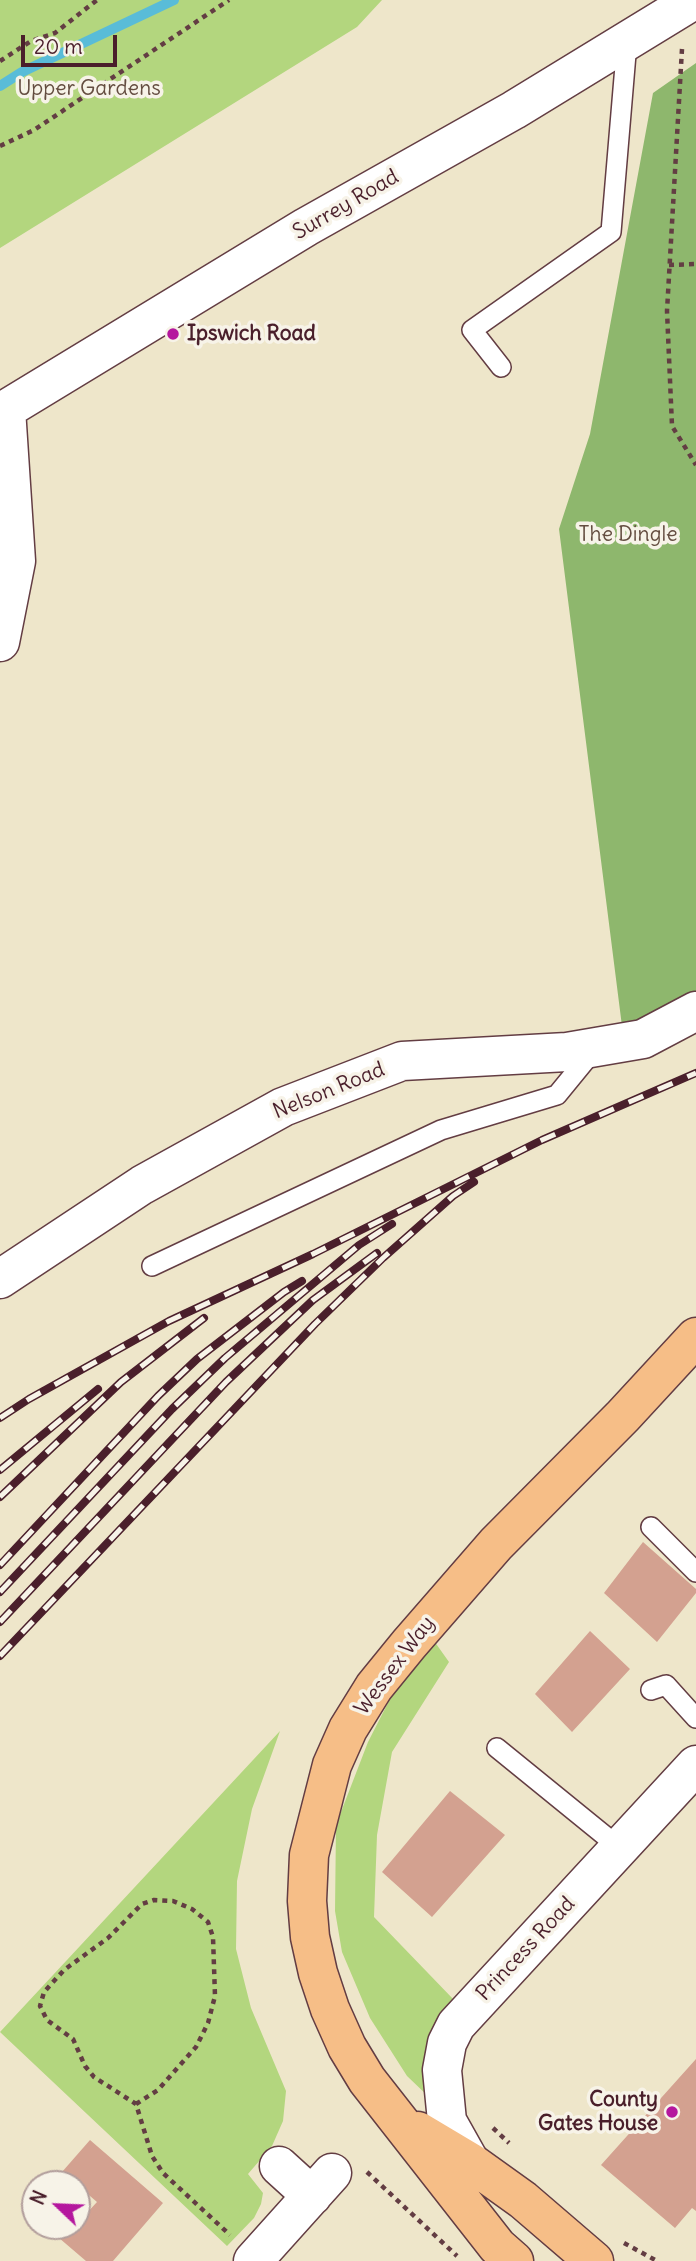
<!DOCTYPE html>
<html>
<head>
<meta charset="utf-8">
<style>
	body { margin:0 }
	#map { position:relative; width:696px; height:2261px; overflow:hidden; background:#eee6ca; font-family:Delius,sans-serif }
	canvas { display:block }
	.north { position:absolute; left:21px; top:2170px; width:70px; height:70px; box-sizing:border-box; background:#f7f3e8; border:2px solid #b29e9c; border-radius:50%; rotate:293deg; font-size:19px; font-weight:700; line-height:28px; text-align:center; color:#4a1f2b }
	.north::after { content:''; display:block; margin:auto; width:24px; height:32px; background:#b5179e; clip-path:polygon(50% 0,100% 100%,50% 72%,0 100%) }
	.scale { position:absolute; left:21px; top:35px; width:96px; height:32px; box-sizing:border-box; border:4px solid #4a1f2b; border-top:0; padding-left:9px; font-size:21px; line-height:24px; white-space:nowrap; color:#4a1f2b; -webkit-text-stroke:5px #f7f3e8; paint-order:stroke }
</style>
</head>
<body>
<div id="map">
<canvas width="696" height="2261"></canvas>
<div class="north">N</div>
<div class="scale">20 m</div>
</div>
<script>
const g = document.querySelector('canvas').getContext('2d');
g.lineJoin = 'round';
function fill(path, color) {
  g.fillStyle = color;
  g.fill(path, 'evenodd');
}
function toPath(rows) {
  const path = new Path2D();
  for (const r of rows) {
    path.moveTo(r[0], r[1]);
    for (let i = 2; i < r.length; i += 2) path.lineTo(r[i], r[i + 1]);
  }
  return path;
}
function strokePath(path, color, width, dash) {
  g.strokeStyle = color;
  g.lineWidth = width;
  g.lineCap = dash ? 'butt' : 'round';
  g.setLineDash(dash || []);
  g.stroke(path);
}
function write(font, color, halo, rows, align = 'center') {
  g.font = font + ' Delius,sans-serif';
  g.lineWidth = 7;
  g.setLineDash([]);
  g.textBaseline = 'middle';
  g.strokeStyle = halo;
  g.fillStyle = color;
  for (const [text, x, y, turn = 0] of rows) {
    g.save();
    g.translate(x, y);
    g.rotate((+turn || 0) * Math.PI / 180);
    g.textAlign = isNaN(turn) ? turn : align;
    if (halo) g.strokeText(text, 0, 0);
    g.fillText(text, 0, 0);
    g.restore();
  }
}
const green = toPath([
	[0,0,382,0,357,27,0,248],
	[432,1638,449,1662,392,1752,377,1835,374,1917,455,2001,430,2098,407,2076,370,2018,342,1952,335,1911,336,1825,368,1742,391,1697],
	[280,1731,252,1809,237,1881,236,1949,251,2008,286,2091,283,2121,272,2146,248,2174,263,2193,261,2204,254,2218,227,2246,0,2032]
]);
const forest = toPath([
	[696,63,696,1027,624,1042,559,529,590,434,653,93]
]);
const stream = toPath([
	[0,86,22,72,174,0]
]);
const building = toPath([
	[643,1542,696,1589,696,1593,657,1642,604,1593],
	[590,1631,630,1669,572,1732,535,1694],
	[450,1791,505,1835,432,1917,382,1872],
	[696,2059,696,2211,692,2208,675,2228,601,2165],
	[90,2140,163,2203,113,2261,86,2261,45,2226,77,2226,77,2210,84,2216,97,2202,62,2172]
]);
const path = toPath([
	[682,49,667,311,672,426,696,465],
	[0,61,31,41,55,33,97,0],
	[0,146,34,130,229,0],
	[669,265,696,264],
	[136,2104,158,2090,196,2047,208,2023,215,1996,213,1937,208,1922,192,1909,173,1901,154,1900,142,1904,108,1938,64,1970,44,1992,40,2006,47,2020,73,2039,85,2066,94,2077,136,2104,152,2156,163,2173,230,2235],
	[493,2128,509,2143],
	[367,2172,457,2256],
	[624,2243,657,2261]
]);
const service = toPath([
	[501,367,472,330,611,232,627,42],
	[152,1266,441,1130,557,1095,593,1051],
	[651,1527,696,1572],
	[651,1690,666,1685,696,1718],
	[497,1748,620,1848]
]);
const minor = toPath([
	[0,413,306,227,514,110,694,0],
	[0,642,16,561,6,409],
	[0,1279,142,1185,283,1107,402,1061,567,1052,643,1039,696,1011],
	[470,2162,447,2121,442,2070,447,2043,456,2025,696,1765],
	[279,2166,312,2196],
	[253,2261,332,2173]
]);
const trunk = toPath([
	[418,2131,470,2162,523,2200,594,2261],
	[514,2261,497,2246,367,2080,347,2047,330,2009,318,1973,310,1937,307,1901,309,1855,332,1765,348,1729,374,1687,409,1644,496,1544,623,1416,696,1337]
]);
const rail = toPath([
	[0,1418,29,1399,169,1321,313,1254,542,1140,696,1073],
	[0,1470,98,1389],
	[0,1497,121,1382,204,1318],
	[0,1565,158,1396,197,1359,284,1292,302,1281],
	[0,1592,172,1409,225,1358,359,1245,392,1224],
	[0,1622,226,1382,313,1300,377,1253],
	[0,1656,315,1324,383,1258,453,1196,474,1182]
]);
const markers = [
	[173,334,7,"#b5179e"],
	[672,2112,7,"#b5179e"]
];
const parkNames = [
	["Upper Gardens",89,89],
	["The Dingle",628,535]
];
const streetNames = [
	["Surrey Road",346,205,-30],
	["Nelson Road",329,1091,-22],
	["Wessex Way",395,1666,-53],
	["Princess Road",526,1949,-47]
];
const poiNames = [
	["Ipswich Road",187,334],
	["County",658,2100,"right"],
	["Gates House",658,2124,"right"]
];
fill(green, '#b3d67e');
fill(forest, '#8eb76d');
strokePath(stream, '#59bcd8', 10);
fill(building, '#d3a190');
strokePath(service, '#633d43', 22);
strokePath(minor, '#633d43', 41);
strokePath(trunk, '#633d43', 41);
strokePath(path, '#633d43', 4.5, [5, 5]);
strokePath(service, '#fff', 19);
strokePath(minor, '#fff', 38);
strokePath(trunk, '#f6be87', 38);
strokePath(rail, '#4a1f2b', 8);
strokePath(rail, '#f7f3e8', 5, [16]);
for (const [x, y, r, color] of markers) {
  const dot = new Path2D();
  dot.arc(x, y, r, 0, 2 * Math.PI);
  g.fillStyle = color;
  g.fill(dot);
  strokePath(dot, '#f7f3e8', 2.5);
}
write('21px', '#644d40', '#f7f3e8', parkNames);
write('21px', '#4a1f2b', '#f7f3e8', streetNames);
write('bold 21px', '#4a1f2b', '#f7f3e8', poiNames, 'left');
</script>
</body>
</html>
